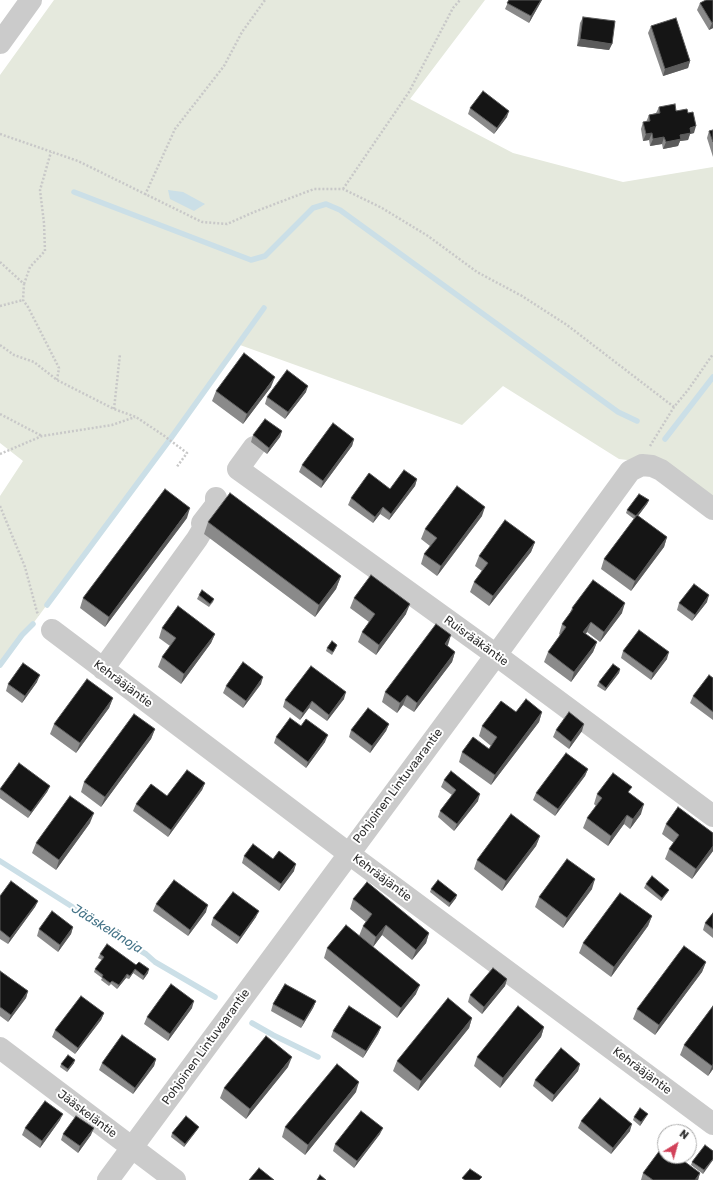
<!DOCTYPE html>
<html>
<head>
<meta charset="utf-8">
<style>
	body { margin:0 }
	#map { position:relative; width:713px; height:1180px; overflow:hidden; background:#fff; font-family:Rubik,sans-serif }
	canvas { display:block }
	.north { position:absolute; left:657px; top:1124px; width:40px; height:40px; box-sizing:border-box; background:#fff; border:1px solid #ababab; border-radius:50%; rotate:37deg; font-size:11px; font-weight:700; line-height:16px; text-align:center; color:#2e2e2e }
	.north::after { content:''; display:block; margin:auto; width:14px; height:18px; background:#d2425a; clip-path:polygon(50% 0,100% 100%,50% 72%,0 100%) }
</style>
</head>
<body>
<div id="map">
<canvas width="713" height="1180"></canvas>
<div class="north">N</div>
</div>
<script>
const g = document.querySelector('canvas').getContext('2d');
g.lineJoin = 'round';
function fill(path, color) {
  g.fillStyle = color;
  g.fill(path, 'evenodd');
}
function toPath(rows) {
  const path = new Path2D();
  for (const r of rows) {
    path.moveTo(r[0], r[1]);
    for (let i = 2; i < r.length; i += 2) path.lineTo(r[i], r[i + 1]);
  }
  return path;
}
function strokePath(path, color, width, dash) {
  g.strokeStyle = color;
  g.lineWidth = width;
  g.lineCap = dash ? 'butt' : 'round';
  g.setLineDash(dash || []);
  g.stroke(path);
}
function write(font, color, halo, rows, align = 'center') {
  g.font = font + ' Rubik,sans-serif';
  g.lineWidth = 4;
  g.setLineDash([]);
  g.textBaseline = 'middle';
  g.strokeStyle = halo;
  g.fillStyle = color;
  for (const [text, x, y, turn = 0] of rows) {
    g.save();
    g.translate(x, y);
    g.rotate((+turn || 0) * Math.PI / 180);
    g.textAlign = isNaN(turn) ? turn : align;
    if (halo) g.strokeText(text, 0, 0);
    g.fillText(text, 0, 0);
    g.restore();
  }
}
const green = toPath([
	[54,0,485,0,410,99,513,153,623,182,713,167,713,497,671,465,619,459,503,386,462,425,240,345,0,668,0,496,23,461,0,443,0,75]
]);
const water = toPath([
	[168,190,183,192,205,204,194,211,170,199]
]);
const stream = toPath([
	[74,192,251,260,265,256,313,208,326,204,340,210,618,412,637,421],
	[665,439,713,377],
	[47,605,171,438,264,308],
	[0,665,22,635,33,624],
	[0,861,90,918,103,929,146,954,155,962,215,997],
	[252,1023,273,1035,318,1057]
]);
const path = toPath([
	[0,134,78,161,202,222,227,224,254,212,314,189,343,189,382,208,428,236,477,272,522,296,567,325,674,407],
	[343,189,409,92,453,8,460,0],
	[145,195,175,129,224,66,242,32,265,0],
	[0,262,24,284,23,300,28,307,59,368,57,380],
	[24,284,30,267,45,251,44,223,40,190,51,152],
	[0,306,23,300],
	[0,345,14,355,34,362,57,380,114,409,136,417,163,435,187,453,176,468],
	[114,409,120,354],
	[0,414,42,436],
	[650,446,674,407,688,390,713,354],
	[0,454,42,436,112,425,135,417],
	[0,506,25,567,37,612,39,615]
]);
const minor = toPath([
	[0,43,31,0],
	[254,447,238,469,496,655,713,816],
	[52,630,356,859,713,1124],
	[103,669,197,539,203,529,202,523,216,505,216,498],
	[0,1048,175,1180],
	[108,1180,496,655,630,471,642,465,652,466,661,470,713,509]
]);
const wall = toPath([
	[509,0,542,0,529,23,505,9],
	[713,0,713,28,709,30,697,10,700,3],
	[583,17,612,44,609,50,577,46,580,23],
	[651,26,690,61,688,68,663,76,648,33],
	[659,107,688,113,694,133,690,134,688,140,680,141,678,146,663,149,662,144,650,146,649,140,643,141,641,129,643,122,646,122,649,115,656,113],
	[470,108,507,117,494,134,468,114],
	[713,130,713,157,707,138,709,131],
	[271,387,243,424,212,401,216,391],
	[306,392,285,419,265,404,267,397],
	[282,431,280,437,267,454,251,442,253,435],
	[354,439,352,446,321,488,299,472,302,465],
	[417,479,415,486,389,520,380,514,373,523,348,505,351,498,390,489],
	[649,500,647,504,638,516,667,537,664,547,631,591,601,569,604,559,634,519,626,513,627,510],
	[482,516,437,576,421,564,424,554,430,546,421,539,425,529],
	[187,518,105,627,80,608,83,598],
	[208,522,341,576,336,589,315,617,204,534],
	[535,542,531,552,489,606,470,592,474,582,482,571,475,566,479,556],
	[199,595,214,599,213,602,209,607,197,599],
	[354,598,406,614,376,655,358,642,362,632,369,622,350,608],
	[707,602,692,621,677,610,679,603],
	[572,608,622,613,600,642,587,632,586,634,597,642,593,652,571,682,544,662,548,652,560,635,559,634,562,624,569,615],
	[162,628,215,634,211,643,181,684,158,667,162,657,170,646,159,638],
	[337,645,336,648,332,655,326,651,327,648],
	[448,645,447,646,455,652,452,662,414,712,403,705,397,713,382,702,385,692],
	[623,651,667,659,651,680,621,658],
	[620,669,619,673,605,691,597,686,599,682],
	[713,678,713,720,690,703,693,696],
	[37,682,22,703,6,691,8,684],
	[261,684,243,708,223,693,226,686],
	[113,698,109,708,76,753,50,734,54,724],
	[344,699,327,721,309,708,300,720,283,707,285,700],
	[516,712,542,712,539,722,491,785,459,762,462,752,489,749,491,746,479,736,482,726],
	[389,724,386,731,370,753,349,737,351,730],
	[301,726,325,742,306,768,274,743,276,737],
	[155,729,151,739,101,807,81,792,84,782],
	[556,730,582,731,569,749,553,737],
	[588,769,585,776,555,816,533,800,536,793],
	[444,780,478,801,454,831,438,817,440,811,452,795,441,787],
	[205,783,202,790,168,837,133,811,136,804,167,796],
	[50,786,47,792,28,818,0,798,0,789],
	[630,793,641,814,630,829,624,824,608,846,583,828,587,818,596,806,594,804,597,794],
	[90,823,56,870,32,853,36,843],
	[666,824,713,833,713,851,692,879,665,859,669,849,674,843,662,834],
	[540,836,536,846,502,891,474,869,477,860],
	[244,856,273,859,294,871,279,891,242,863],
	[646,884,669,890,667,893,661,901,644,888],
	[431,889,456,898,449,907,430,892],
	[592,889,563,928,535,907,539,897],
	[0,896,38,901,35,907,8,944,0,939],
	[353,899,429,933,426,943,412,960,382,935,373,947,416,994,397,1018,324,958,327,948,359,936,363,926,366,922,350,909],
	[156,904,206,912,188,936,153,911],
	[713,913,713,938,703,930,705,923],
	[652,916,648,926,611,977,579,953,583,943],
	[256,917,237,944,211,925,213,918],
	[73,927,71,934,58,952,37,936,39,929],
	[100,954,136,965,148,973,143,980,133,973,129,979,126,978,117,989,111,984,109,986,101,980,102,978,94,972,95,969,102,960,98,958],
	[706,962,702,972,655,1035,633,1019,637,1009],
	[0,971,28,991,26,998,8,1022,0,1016],
	[507,979,505,986,482,1014,468,1002,470,995],
	[316,1001,313,1008,301,1028,271,1011,273,1004],
	[713,1006,713,1069,708,1076,680,1055,684,1045],
	[192,1008,168,1041,144,1024,147,1017],
	[104,1013,101,1020,75,1054,52,1037,55,1030],
	[472,1018,469,1028,418,1091,393,1071,397,1061],
	[381,1027,378,1034,363,1058,331,1037,333,1031],
	[544,1027,541,1037,500,1088,474,1066,477,1057],
	[156,1059,154,1066,133,1094,99,1070,102,1063],
	[74,1063,67,1072,60,1067,61,1064],
	[580,1064,578,1071,552,1102,533,1086,535,1080],
	[288,1067,246,1119,220,1098,224,1088],
	[356,1092,305,1155,282,1137,285,1127],
	[634,1117,646,1117,640,1126,633,1120],
	[60,1120,40,1148,22,1135,25,1128],
	[581,1121,630,1131,611,1154,578,1128],
	[197,1130,184,1147,171,1137,172,1133],
	[63,1134,91,1135,78,1153,61,1140],
	[380,1134,354,1168,333,1151,335,1144],
	[713,1151,703,1174,691,1165,692,1162],
	[643,1173,700,1173,698,1180,641,1180]
]);
const shadedWall = toPath([
	[541,0,542,0,529,23,531,16],
	[713,22,713,28,709,30,712,23],
	[580,39,612,44,609,50,577,46],
	[690,61,688,68,663,76,665,69],
	[509,111,507,117,494,134,497,128],
	[696,126,694,133,690,134,688,140,680,141,678,146,663,149,666,142,680,135,690,128],
	[652,133,649,140,643,141,646,134],
	[664,137,662,144,650,146,653,139],
	[275,377,271,387,243,424,247,414],
	[308,386,306,392,285,419,288,412],
	[282,431,280,437,267,454,269,448],
	[354,439,352,446,321,488,323,481],
	[417,479,415,486,389,520,391,514],
	[649,500,647,504,635,520,636,516],
	[383,507,380,514,373,523,375,517],
	[485,507,482,516,437,576,441,566],
	[190,508,187,518,105,627,109,617],
	[667,537,664,547,631,591,635,581],
	[535,542,531,552,489,606,493,596],
	[341,576,336,589,315,617,319,605],
	[709,595,707,602,692,621,695,615],
	[625,603,622,613,600,642,604,632],
	[410,604,406,614,376,655,379,645],
	[591,622,587,632,579,642,583,632],
	[215,634,211,643,181,684,184,674],
	[451,635,448,645,441,654,445,644],
	[597,642,593,652,571,682,574,672],
	[455,652,452,662,414,712,417,703],
	[669,652,667,659,651,680,653,673],
	[620,669,619,673,605,691,606,688],
	[40,675,37,682,22,703,25,696],
	[263,677,261,684,243,708,246,701],
	[346,692,344,699,327,721,329,715],
	[407,695,403,705,397,713,400,703],
	[113,698,109,708,76,753,80,743],
	[312,701,309,708,300,720,303,713],
	[542,712,539,722,491,785,495,775],
	[389,724,386,731,370,753,372,746],
	[584,724,582,731,569,749,571,742],
	[155,729,151,739,101,807,105,797],
	[328,735,325,742,306,768,308,762],
	[588,769,585,776,555,816,558,809],
	[205,783,202,790,168,837,171,830],
	[50,786,47,792,28,818,31,812],
	[480,794,478,801,454,831,457,824],
	[644,804,641,814,630,829,633,819],
	[94,813,90,823,56,870,59,860],
	[627,815,624,824,608,846,611,836],
	[540,836,536,846,502,891,506,881],
	[713,846,713,851,692,879,696,869],
	[296,864,294,871,279,891,281,884],
	[595,879,592,889,563,928,567,918],
	[669,890,667,893,661,901,662,898],
	[457,895,456,898,449,907,450,903],
	[38,901,35,907,8,944,10,938],
	[208,905,206,912,188,936,190,930],
	[259,911,256,917,237,944,240,937],
	[652,916,648,926,611,977,614,967],
	[386,925,382,935,373,947,376,937],
	[73,927,71,934,58,952,60,945],
	[429,933,426,943,412,960,416,950],
	[706,962,702,972,655,1035,659,1025],
	[135,969,133,973,129,979,130,976],
	[149,969,148,973,143,980,144,976],
	[127,974,126,978,117,989,119,985],
	[507,979,505,986,482,1014,484,1007],
	[420,985,416,994,397,1018,401,1008],
	[28,991,26,998,8,1022,11,1015],
	[194,1001,192,1008,168,1041,170,1034],
	[316,1001,313,1008,301,1028,304,1021],
	[104,1013,101,1020,75,1054,78,1048],
	[472,1018,469,1028,418,1091,421,1081],
	[381,1027,378,1034,363,1058,366,1051],
	[544,1027,541,1037,500,1088,503,1078],
	[292,1057,288,1067,246,1119,250,1109],
	[156,1059,154,1066,133,1094,135,1088],
	[75,1060,74,1063,67,1072,68,1069],
	[580,1064,578,1071,552,1102,554,1095],
	[713,1064,713,1069,708,1076,712,1066],
	[359,1082,356,1092,305,1155,308,1145],
	[63,1114,60,1120,40,1148,42,1141],
	[648,1114,640,1126,641,1122],
	[632,1124,630,1131,611,1154,613,1148],
	[199,1127,197,1130,184,1147,185,1144],
	[94,1128,91,1135,78,1153,80,1146],
	[383,1128,380,1134,354,1168,357,1161],
	[713,1159,713,1160,703,1174,704,1170],
	[700,1173,698,1180,695,1180]
]);
const building = toPath([
	[509,0,541,0,531,16,507,3,509,0],
	[706,0,713,0,713,22,712,23,700,3,706,0],
	[583,17,615,21,612,44,580,39,583,17],
	[676,18,690,61,665,69,651,26,676,18],
	[483,91,509,111,497,128,470,108,483,91],
	[675,104,676,111,687,109,688,113,693,112,696,126,690,128,691,133,680,135,681,139,666,142,664,137,653,139,652,133,646,134,643,122,650,121,649,115,660,113,659,107,675,104],
	[713,130,713,142,709,131,713,130],
	[244,353,275,377,247,414,216,391,244,353],
	[287,370,308,386,288,412,267,397,287,370],
	[265,419,282,431,269,448,253,435,265,419],
	[333,423,354,439,323,481,302,465,333,423],
	[404,470,417,479,391,514,383,507,375,517,351,498,369,473,390,489,404,470],
	[457,486,485,507,441,566,424,554,437,538,425,529,457,486],
	[165,489,190,508,109,617,83,598,165,489],
	[230,493,341,576,319,605,208,522,230,493],
	[639,494,649,500,636,516,627,510,639,494],
	[637,515,667,537,635,581,604,559,637,515],
	[505,520,535,542,493,596,474,582,488,563,479,556,505,520],
	[371,575,410,604,379,645,362,632,375,614,354,598,371,575],
	[593,580,625,603,604,632,591,622,583,632,597,642,574,672,548,652,566,627,562,624,573,609,572,608,593,580],
	[694,584,709,595,695,615,679,603,694,584],
	[202,590,214,599,210,604,199,595,202,590],
	[178,606,215,634,184,674,162,657,176,638,162,628,178,606],
	[436,624,451,635,445,644,455,652,417,703,407,695,400,703,385,692,436,624],
	[639,630,669,652,653,673,623,651,639,630],
	[332,641,337,645,333,652,327,648,332,641],
	[243,662,263,677,246,701,226,686,243,662],
	[23,663,40,675,25,696,8,684,23,663],
	[613,664,620,669,606,688,599,682,613,664],
	[311,666,346,692,329,715,312,701,303,713,285,700,311,666],
	[709,675,713,678,713,712,693,696,709,675],
	[87,679,113,698,80,743,54,724,87,679],
	[526,699,542,712,495,775,462,752,473,737,489,749,497,737,482,726,501,701,516,712,526,699],
	[368,708,389,724,372,746,351,730,368,708],
	[569,712,584,724,571,742,556,730,569,712],
	[134,714,155,729,105,797,84,782,134,714],
	[290,718,301,726,306,719,328,735,308,762,276,737,290,718],
	[566,753,588,769,558,809,536,793,566,753],
	[19,763,50,786,31,812,0,789,19,763],
	[187,770,205,783,171,830,136,804,151,784,167,796,187,770],
	[451,771,480,794,457,824,440,811,456,790,444,780,451,771],
	[613,773,632,787,628,792,644,804,633,819,627,815,611,836,587,818,602,798,597,794,613,773],
	[70,796,94,813,59,860,36,843,70,796],
	[678,807,713,833,713,846,696,869,669,849,679,835,666,824,678,807],
	[511,814,540,836,506,881,477,860,511,814],
	[253,844,273,859,279,851,296,864,281,884,244,856,253,844],
	[567,859,595,879,567,918,539,897,567,859],
	[652,876,669,890,662,898,646,884,652,876],
	[174,880,208,905,190,930,156,904,174,880],
	[438,880,457,895,450,903,431,889,438,880],
	[11,881,38,901,10,938,0,930,0,896,11,881],
	[367,882,429,933,416,950,386,925,376,937,363,926,372,914,353,899,367,882],
	[233,892,259,911,240,937,213,918,233,892],
	[620,893,652,916,614,967,583,943,620,893],
	[52,911,73,927,60,945,39,929,52,911],
	[713,913,713,929,705,923,713,913],
	[346,925,420,985,401,1008,327,948,346,925],
	[107,944,136,965,139,962,149,969,144,976,135,969,130,976,127,974,119,985,112,981,110,983,102,977,103,975,95,969,104,957,100,954,107,944],
	[684,946,706,962,659,1025,637,1009,684,946],
	[493,968,507,979,484,1007,470,995,493,968],
	[0,971,28,991,11,1015,0,1007,0,971],
	[171,984,194,1001,170,1034,147,1017,171,984],
	[285,984,316,1001,304,1021,273,1004,285,984],
	[81,996,104,1013,78,1048,55,1030,81,996],
	[448,998,472,1018,421,1081,397,1061,448,998],
	[349,1006,381,1027,366,1051,333,1031,349,1006],
	[518,1006,544,1027,503,1078,477,1057,518,1006],
	[713,1006,713,1064,712,1066,684,1045,713,1006],
	[122,1035,156,1059,135,1088,102,1063,122,1035],
	[266,1036,292,1057,250,1109,224,1088,266,1036],
	[561,1048,580,1064,554,1095,535,1080,561,1048],
	[68,1055,75,1060,68,1069,61,1064,68,1055],
	[337,1064,359,1082,308,1145,285,1127,337,1064],
	[600,1098,632,1124,613,1148,581,1121,600,1098],
	[45,1101,63,1114,42,1141,25,1128,45,1101],
	[640,1108,648,1114,641,1122,634,1117,640,1108],
	[361,1111,383,1128,357,1161,335,1144,361,1111],
	[76,1116,94,1128,80,1146,63,1134,76,1116],
	[186,1116,199,1127,185,1144,172,1133,186,1116],
	[705,1145,713,1151,713,1159,704,1170,692,1162,705,1145],
	[663,1146,665,1148,665,1156,677,1156,700,1173,695,1180,653,1180,643,1173,663,1146],
	[259,1168,274,1180,249,1180,259,1168],
	[470,1169,482,1177,479,1180,465,1180,462,1178,470,1169],
	[320,1175,326,1180,317,1180,320,1175]
]);
const streetNames = [
	["Ruisrääkäntie",476,641,36],
	["Kehrääjäntie",123,684,37],
	["Pohjoinen Lintuvaarantie",398,786,-53],
	["Kehrääjäntie",382,878,37],
	["Pohjoinen Lintuvaarantie",206,1047,-54],
	["Kehrääjäntie",642,1071,37],
	["Jääskeläntie",87,1114,37]
];
const waterNames = [
	["Jääskelänoja",107,929,32]
];
fill(green, '#e5e9dd');
fill(water, '#cbdfe7');
strokePath(stream, '#cbdfe7', 5.5);
strokePath(path, '#c8c8c8', 2.5, [2, 2]);
strokePath(minor, '#cbcbcb', 22);
fill(wall, '#8a8a8a');
fill(shadedWall, '#5b5b5b');
fill(building, '#151515');
strokePath(building, '#5b5b5b', 1);
write('12px', '#2e2e2e', '#fff', streetNames);
write('italic 13px', '#447387', '#fff', waterNames);
</script>
</body>
</html>
